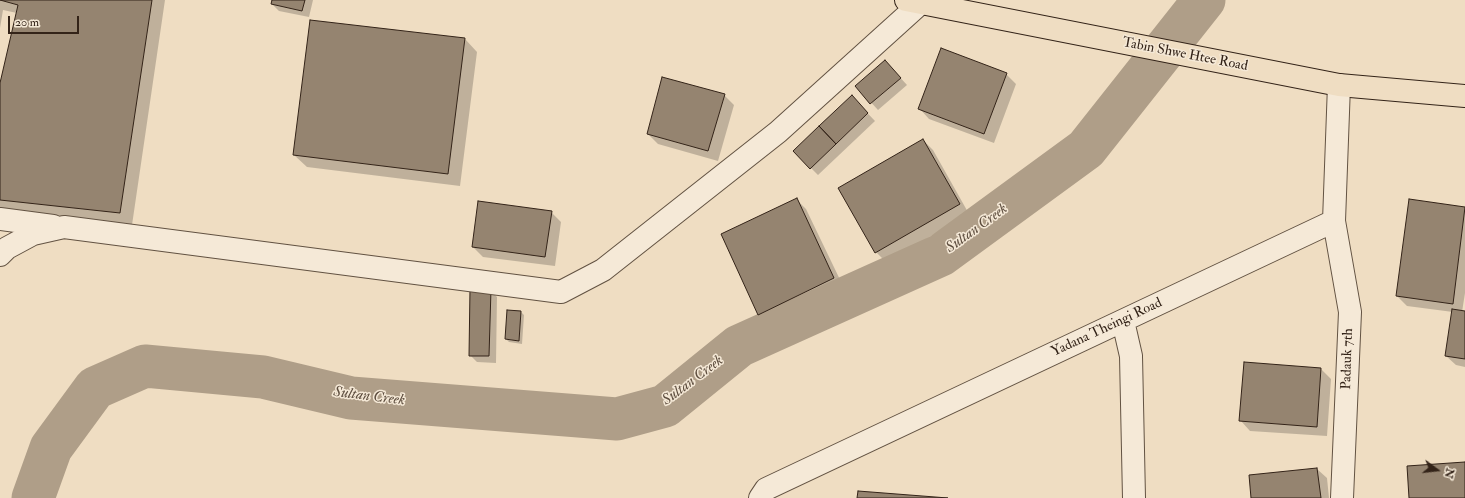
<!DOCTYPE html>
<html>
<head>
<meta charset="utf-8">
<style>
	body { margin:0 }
	#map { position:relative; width:1465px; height:498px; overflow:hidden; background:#efddc2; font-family:"IM FELL Double Pica",serif }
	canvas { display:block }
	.north { position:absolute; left:1417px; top:450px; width:40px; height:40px; -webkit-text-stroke:3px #f5e9d7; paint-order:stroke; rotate:105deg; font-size:11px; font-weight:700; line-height:16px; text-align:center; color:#332318 }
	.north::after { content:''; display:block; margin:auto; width:14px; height:18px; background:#332318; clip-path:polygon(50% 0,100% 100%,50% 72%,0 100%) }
	.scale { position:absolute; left:8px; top:16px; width:71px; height:18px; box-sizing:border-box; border:2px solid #332318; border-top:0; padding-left:5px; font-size:12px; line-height:14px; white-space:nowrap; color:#332318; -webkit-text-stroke:3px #f5e9d7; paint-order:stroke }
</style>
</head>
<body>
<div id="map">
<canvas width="1465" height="498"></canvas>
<div class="north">N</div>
<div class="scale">20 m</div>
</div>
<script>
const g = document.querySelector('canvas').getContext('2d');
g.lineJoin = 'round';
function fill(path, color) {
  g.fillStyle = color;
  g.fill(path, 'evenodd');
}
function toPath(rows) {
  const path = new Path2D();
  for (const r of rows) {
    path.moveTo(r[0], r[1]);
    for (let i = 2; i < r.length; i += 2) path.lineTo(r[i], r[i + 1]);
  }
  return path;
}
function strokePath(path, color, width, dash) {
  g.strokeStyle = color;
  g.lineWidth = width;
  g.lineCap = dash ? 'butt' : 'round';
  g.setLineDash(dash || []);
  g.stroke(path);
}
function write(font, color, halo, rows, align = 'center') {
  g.font = font + ' "IM FELL Double Pica",serif';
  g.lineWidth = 3;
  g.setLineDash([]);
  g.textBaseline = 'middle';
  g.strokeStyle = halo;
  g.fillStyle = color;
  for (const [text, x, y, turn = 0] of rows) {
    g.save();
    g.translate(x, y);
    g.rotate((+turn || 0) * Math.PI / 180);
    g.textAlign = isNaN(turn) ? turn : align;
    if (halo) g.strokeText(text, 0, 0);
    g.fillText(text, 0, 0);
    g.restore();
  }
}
const shadow = toPath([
	[0,0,165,0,132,225,0,210,0,88,17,13,3,10,0,28],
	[273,0,313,0,309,17,279,11,272,4],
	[465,39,477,52,460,186,307,167,294,155],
	[885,61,907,85,878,110,856,86],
	[1006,74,1016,84,994,143,929,119,920,109],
	[724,95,734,105,718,161,658,144,648,134],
	[852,97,875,121,818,175,811,168],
	[923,140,933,150,969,214,886,262,876,252],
	[796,199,806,209,844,288,769,324,759,314],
	[1410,200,1465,208,1465,293,1462,312,1465,312,1465,367,1456,365,1446,356,1453,312,1407,306,1397,296],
	[551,212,561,222,555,266,483,257,473,247],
	[490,290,497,297,496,363,477,362,470,355],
	[508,311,521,312,524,315,522,344,509,342,506,339],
	[1321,369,1331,379,1327,436,1250,431,1241,421],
	[1317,469,1327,478,1329,498,1252,498,1250,476]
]);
const river = toPath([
	[33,498,51,448,95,388,145,366,263,377,351,398,617,419,665,406,739,346,941,255,1086,149,1204,0]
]);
const building = toPath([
	[0,0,152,0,120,213,0,200,0,83,18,5,0,0],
	[272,0,305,0,302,11,271,4,272,0],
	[310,20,465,38,448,174,293,155,310,20],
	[941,48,1007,73,984,134,918,109,941,48],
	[885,60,901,78,870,104,855,86,885,60],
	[662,77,725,94,708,151,647,134,662,77],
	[852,95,868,113,836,144,819,126,852,95],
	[819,126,836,144,810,169,793,151,819,126],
	[923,139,960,204,875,253,838,188,923,139],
	[797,198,834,278,758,315,721,234,797,198],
	[1409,199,1465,207,1453,304,1396,296,1409,199],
	[478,201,552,211,545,257,472,247,478,201],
	[470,289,491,289,489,356,469,356,470,289],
	[1452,309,1465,311,1465,359,1445,356,1452,309],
	[507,310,521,311,519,341,505,339,507,310],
	[1244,362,1321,368,1317,427,1239,421,1244,362],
	[1465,462,1465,498,1409,498,1407,466,1465,462],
	[1317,468,1321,498,1251,498,1249,475,1317,468],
	[858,491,948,498,857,498,858,491]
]);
const minor = toPath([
	[0,219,53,226],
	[1334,221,1350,312,1342,498],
	[0,255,7,248,33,234,64,227,561,292,603,270,778,132,924,0],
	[1123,321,1131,356,1134,498],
	[760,498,766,489,1334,221,1339,85]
]);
const major = toPath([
	[906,0,1339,85,1465,96]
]);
const streetNames = [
	["Tabin Shwe Htee Road",1185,55,11],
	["Yadana Theingi Road",1107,328,-25],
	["Padauk 7th",1348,359,-88]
];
const waterNames = [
	["Sultan Creek",977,229,-36],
	["Sultan Creek",693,381,-37],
	["Sultan Creek",369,397,7]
];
fill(shadow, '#0003');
strokePath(river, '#af9e88', 43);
fill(building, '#958470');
strokePath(building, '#332318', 1);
strokePath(minor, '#625242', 24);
strokePath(major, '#332318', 24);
strokePath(minor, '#f5e9d7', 22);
strokePath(major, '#efddc2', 22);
write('14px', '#332318', '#f5e9d7', streetNames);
write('italic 15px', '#5e4e3f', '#f5e9d7', waterNames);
</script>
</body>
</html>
